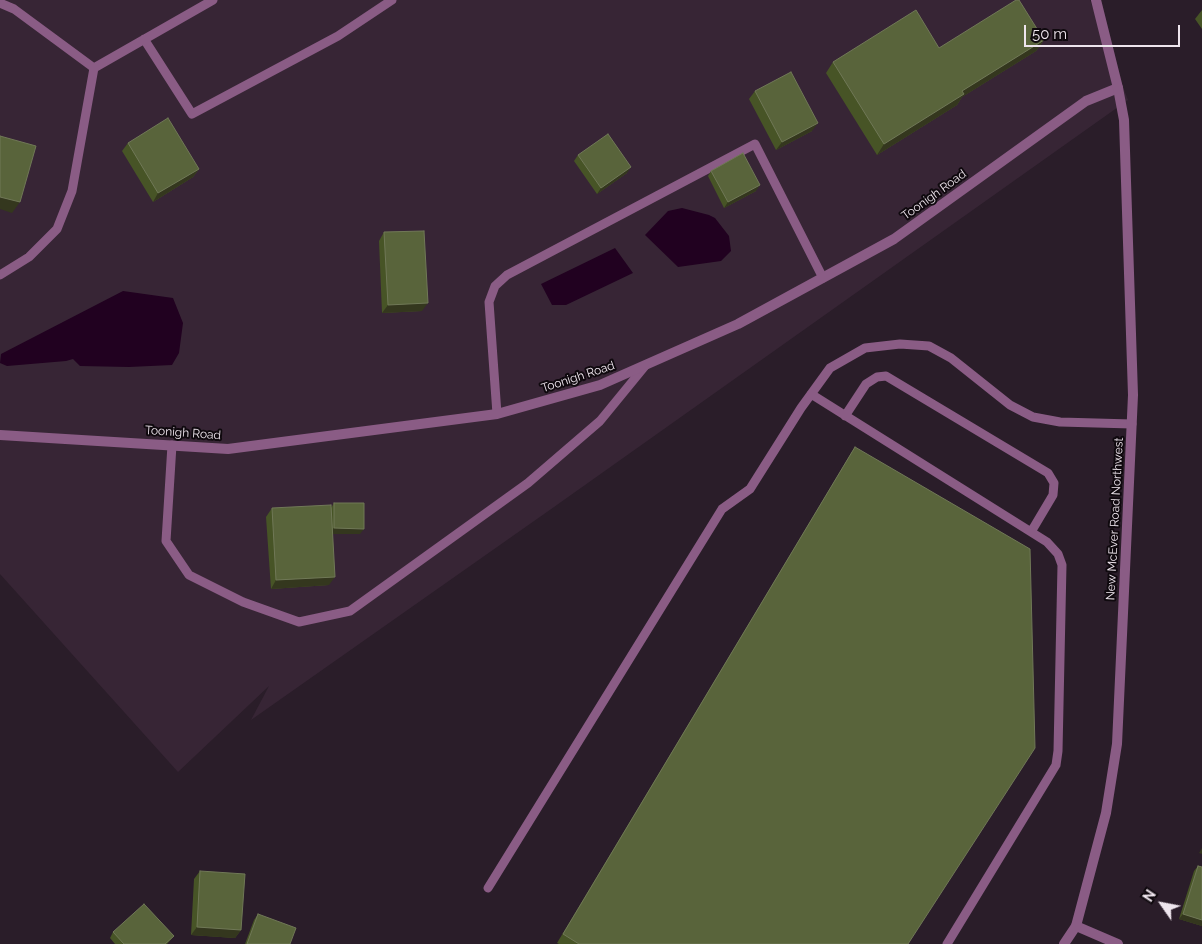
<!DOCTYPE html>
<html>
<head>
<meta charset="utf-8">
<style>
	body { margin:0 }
	#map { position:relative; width:1202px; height:944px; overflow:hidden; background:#2a1d29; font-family:Raleway,sans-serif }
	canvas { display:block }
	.north { position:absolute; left:1137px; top:879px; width:50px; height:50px; -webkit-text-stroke:4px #0f090e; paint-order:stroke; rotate:303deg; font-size:14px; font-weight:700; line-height:20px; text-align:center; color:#eee5ed }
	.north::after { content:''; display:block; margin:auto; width:18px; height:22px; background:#eee5ed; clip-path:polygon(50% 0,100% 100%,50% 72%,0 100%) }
	.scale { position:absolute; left:1024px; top:25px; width:156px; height:22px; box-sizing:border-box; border:2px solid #eee5ed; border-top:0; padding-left:6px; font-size:15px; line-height:18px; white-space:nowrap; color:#eee5ed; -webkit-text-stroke:4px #0f090e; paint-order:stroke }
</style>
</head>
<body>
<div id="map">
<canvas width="1202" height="944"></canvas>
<div class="north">N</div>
<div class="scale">50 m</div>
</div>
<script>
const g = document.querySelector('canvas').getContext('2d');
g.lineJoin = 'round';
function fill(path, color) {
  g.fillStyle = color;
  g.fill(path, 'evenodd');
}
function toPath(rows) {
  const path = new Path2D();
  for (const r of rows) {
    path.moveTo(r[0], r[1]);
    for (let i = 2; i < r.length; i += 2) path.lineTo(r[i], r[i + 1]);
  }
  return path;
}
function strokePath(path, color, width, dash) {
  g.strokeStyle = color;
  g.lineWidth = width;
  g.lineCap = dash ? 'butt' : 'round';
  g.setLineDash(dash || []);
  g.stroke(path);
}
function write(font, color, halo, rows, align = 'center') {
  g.font = font + ' Raleway,sans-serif';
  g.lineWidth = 4;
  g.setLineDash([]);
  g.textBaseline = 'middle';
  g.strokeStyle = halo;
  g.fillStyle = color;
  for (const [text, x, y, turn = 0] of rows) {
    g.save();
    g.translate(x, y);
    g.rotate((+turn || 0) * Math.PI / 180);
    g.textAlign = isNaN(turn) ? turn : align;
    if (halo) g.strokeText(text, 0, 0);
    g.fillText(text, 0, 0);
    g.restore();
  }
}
const built = toPath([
	[0,0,1090,0,1128,100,554,507,251,720,269,686,178,772,0,574]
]);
const water = toPath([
	[682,208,709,215,715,218,729,236,731,251,721,261,678,267,645,235,668,211],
	[615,248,633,273,566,305,552,305,541,284],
	[123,291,173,298,183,323,179,353,172,365,129,367,80,366,73,359,66,361,7,366,0,363,1,354]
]);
const service = toPath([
	[0,3,14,9,94,68],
	[144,39,192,114,338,36,392,0],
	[94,68,213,0],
	[0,275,29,257,57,229,72,191,94,68],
	[811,394,1047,542,1058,554,1062,565,1058,751,1056,765,947,944],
	[497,414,489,302,495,286,507,275,755,144,823,278],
	[845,416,866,384,877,377,886,376,1048,473,1054,483,1053,495,1031,532],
	[172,445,166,541,189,575,243,602,299,622,350,611,528,483,600,421,645,366],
	[488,888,722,509,750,489,801,408,830,368,865,348,900,344,929,346,951,358,1010,405,1033,417,1060,422,1132,424]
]);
const minor = toPath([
	[0,435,228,449,497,414,600,385,738,324,894,239,1086,101,1118,88],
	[1076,926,1118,944]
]);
const tertiary = toPath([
	[1064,944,1076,926,1106,813,1117,744,1133,395,1124,120,1118,88,1096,0]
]);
const wall = toPath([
	[1202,10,1202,29,1195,19],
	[1044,40,1036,51,962,97,957,105,877,155,826,73,833,62,939,48],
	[755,91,812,131,776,150,749,99],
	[128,143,199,169,193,177,153,202,122,151],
	[578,155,627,173,597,194,574,161],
	[711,171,756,191,724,208,708,176],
	[384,232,422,311,382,313,379,241],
	[855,447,908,944,559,944,557,943,850,455],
	[334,503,360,534,332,534,329,585,271,589,266,517,272,508,331,508],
	[1198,866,1202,867,1202,926,1179,919,1194,871],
	[200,871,241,930,235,938,191,935,194,879],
	[258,914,290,944,245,944,254,920],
	[113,932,174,936,167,944,115,944,110,938]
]);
const shadedWall = toPath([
	[1044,40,1036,51,962,97,957,105,877,155,884,144,962,91],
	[818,123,812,131,776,150,782,142],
	[631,167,627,173,597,194,601,188],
	[199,169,193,177,153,202,158,193],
	[760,185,756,191,724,208,728,202],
	[0,197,20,202,12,213,0,209],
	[428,303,422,311,382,313,388,305],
	[334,528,364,529,360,534,330,534],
	[335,577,329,585,271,589,276,580],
	[1202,848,1202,854,1199,853],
	[1183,914,1202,920,1202,926,1179,919],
	[197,927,241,930,235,938,191,935]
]);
const building = toPath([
	[1016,0,1019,0,1044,40,962,91,964,94,884,144,833,62,916,10,939,48,1016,0],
	[791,72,818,123,782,142,755,91,791,72],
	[168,118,199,169,158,193,128,143,168,118],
	[608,134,631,167,601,188,578,155,608,134],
	[0,136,36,146,20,202,0,197,0,136],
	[743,153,760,185,728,202,711,171,743,153],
	[424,231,428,303,388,305,384,232,424,231],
	[855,447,1030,549,1035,748,908,944,579,944,563,934,855,447],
	[334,503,364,503,364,529,334,528,334,503],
	[331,505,335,577,276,580,272,508,331,505],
	[1198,866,1202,867,1202,920,1183,914,1198,866],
	[200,871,245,874,241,930,197,927,200,871],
	[144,904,174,936,165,944,124,944,113,932,144,904],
	[258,914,296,928,290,944,247,944,258,914]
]);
const streetNames = [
	["Toonigh Road",934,195,-36],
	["Toonigh Road",578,377,-18],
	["Toonigh Road",183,433,4],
	["New McEver Road Northwest",1115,519,-87]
];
fill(built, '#372535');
fill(water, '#210120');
strokePath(service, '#8a5c85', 9);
strokePath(minor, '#8a5c85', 10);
strokePath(tertiary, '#8a5c85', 10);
fill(wall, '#475426');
fill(shadedWall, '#34371e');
fill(building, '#59643b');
strokePath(building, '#707857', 1);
write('12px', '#eee5ed', '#0f090e', streetNames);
</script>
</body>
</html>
